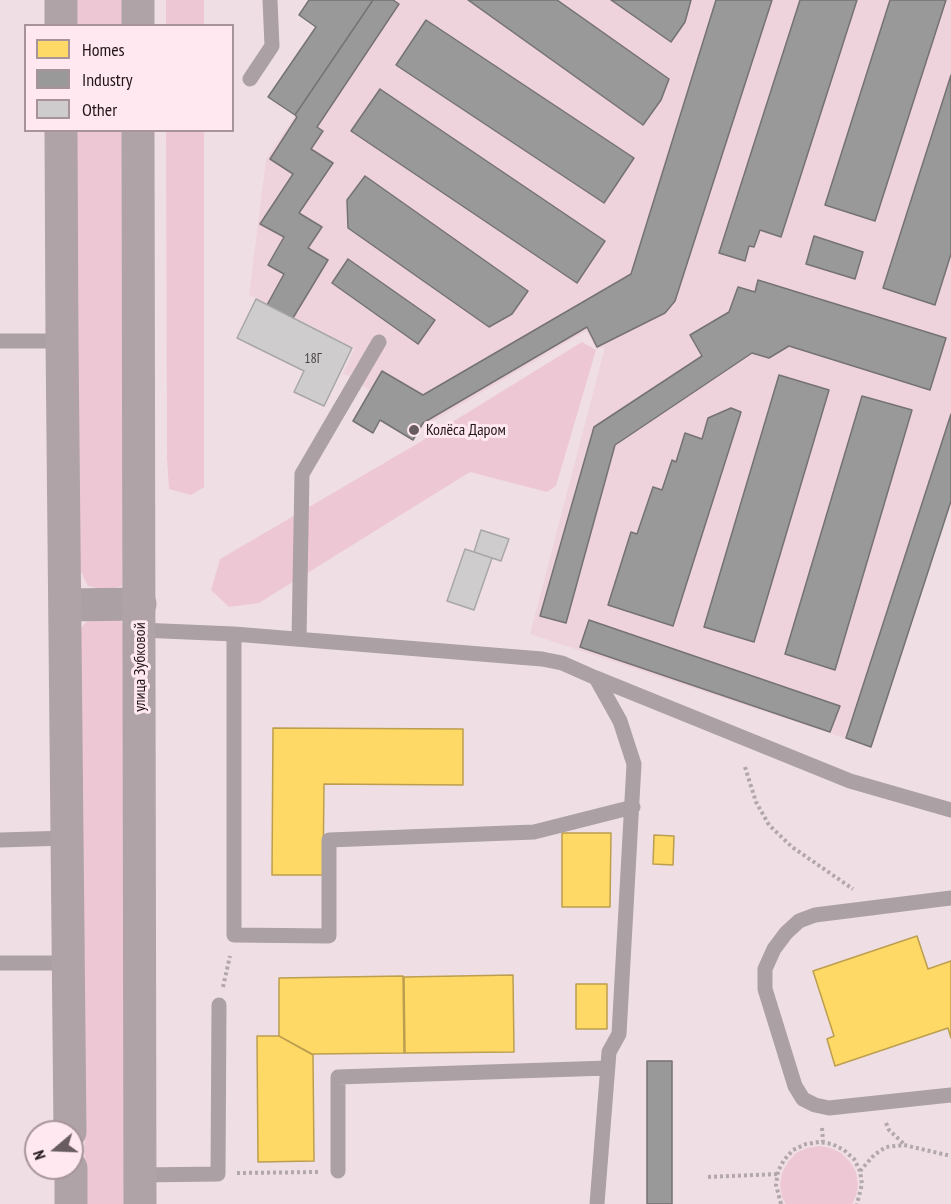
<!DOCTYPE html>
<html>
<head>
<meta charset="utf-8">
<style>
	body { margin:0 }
	#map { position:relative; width:951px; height:1204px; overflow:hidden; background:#efdfe4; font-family:"PT Sans Narrow",sans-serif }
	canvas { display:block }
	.legend { position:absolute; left:24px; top:24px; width:210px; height:108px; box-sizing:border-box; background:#ffe8ef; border:2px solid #a69499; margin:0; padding:8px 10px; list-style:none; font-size:18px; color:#201619 }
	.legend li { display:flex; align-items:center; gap:12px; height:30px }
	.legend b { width:30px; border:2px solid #a69499 }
	.north { position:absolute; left:24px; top:1120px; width:60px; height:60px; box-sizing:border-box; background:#ffe8ef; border:2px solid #a69499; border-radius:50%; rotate:251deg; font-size:16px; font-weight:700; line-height:24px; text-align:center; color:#201619 }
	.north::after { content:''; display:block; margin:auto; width:21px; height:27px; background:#685c60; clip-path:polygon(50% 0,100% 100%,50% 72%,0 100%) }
</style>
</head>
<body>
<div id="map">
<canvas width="951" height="1204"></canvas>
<ul class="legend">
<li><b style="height:16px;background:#ffd966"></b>Homes</li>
<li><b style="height:16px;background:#999"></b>Industry</li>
<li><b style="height:16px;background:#cecccd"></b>Other</li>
</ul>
<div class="north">N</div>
</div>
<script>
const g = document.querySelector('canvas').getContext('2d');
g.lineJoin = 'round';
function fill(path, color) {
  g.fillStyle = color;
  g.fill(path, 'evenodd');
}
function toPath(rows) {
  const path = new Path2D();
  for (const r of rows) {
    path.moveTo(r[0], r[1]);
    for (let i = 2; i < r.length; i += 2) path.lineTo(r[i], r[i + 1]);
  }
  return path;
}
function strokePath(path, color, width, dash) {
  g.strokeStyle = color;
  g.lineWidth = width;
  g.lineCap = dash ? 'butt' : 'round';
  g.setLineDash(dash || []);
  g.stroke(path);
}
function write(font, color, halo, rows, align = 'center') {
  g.font = font + ' "PT Sans Narrow",sans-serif';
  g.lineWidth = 6;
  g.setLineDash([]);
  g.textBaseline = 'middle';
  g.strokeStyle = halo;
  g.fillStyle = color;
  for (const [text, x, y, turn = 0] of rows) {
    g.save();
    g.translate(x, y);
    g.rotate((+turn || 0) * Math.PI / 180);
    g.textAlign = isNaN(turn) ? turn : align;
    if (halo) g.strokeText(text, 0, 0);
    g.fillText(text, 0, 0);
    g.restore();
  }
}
const built = toPath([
	[373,0,951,0,951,501,871,747,530,634,605,347,596,349,586,331,425,426,343,373,355,348,249,295,266,159]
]);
const green = toPath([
	[73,0,125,0,125,25,73,25],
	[166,0,204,0,204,25,166,25],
	[74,131,126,131,122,586,106,590,88,586,80,570],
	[166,131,204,131,204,487,191,495,169,489,167,458],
	[582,342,596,350,556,486,547,492,470,472,259,603,229,607,211,590,220,559,415,445],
	[89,619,119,619,128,628,129,1204,85,1204,80,629],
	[819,1146,831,1148,841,1153,850,1162,856,1172,858,1185,856,1196,852,1204,786,1204,782,1197,780,1185,782,1173,788,1162,796,1153,807,1148]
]);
const homes = toPath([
	[273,728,463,729,463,785,324,784,323,875,272,875,273,728],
	[562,833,611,833,610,907,562,907,562,833],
	[654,835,674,836,673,865,653,864,654,835],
	[917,936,928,969,951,961,951,1038,948,1028,835,1066,827,1039,834,1036,813,971,917,936],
	[513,975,514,1052,405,1053,404,977,513,975],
	[403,976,404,1053,312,1054,279,1036,279,978,403,976],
	[576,984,607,984,607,1029,576,1029,576,984],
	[257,1036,279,1036,313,1055,314,1161,258,1162,257,1036]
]);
const industry = toPath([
	[309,0,373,0,295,115,268,97,316,27,299,15,309,0],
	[373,0,393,0,399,4,317,127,323,131,311,149,333,163,299,213,322,227,308,248,328,260,293,318,267,305,284,274,268,265,284,237,260,224,293,174,270,159,297,117,295,115,373,0],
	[468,0,557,0,669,79,661,100,643,125,468,0],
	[611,0,691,0,685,22,671,42,611,0],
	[716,0,772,0,675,301,665,313,597,347,587,327,423,423,413,440,380,420,373,433,353,421,382,371,423,395,631,274,716,0],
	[800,0,857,0,781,237,760,230,754,247,749,246,745,261,719,253,800,0],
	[890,0,946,0,875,221,825,205,890,0],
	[426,20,634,158,604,203,396,65,426,20],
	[951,75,951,254,935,305,883,288,951,75],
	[380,89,605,241,577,283,351,131,380,89],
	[365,176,528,291,512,314,489,327,348,228,347,200,365,176],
	[814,236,863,252,855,279,806,264,814,236],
	[348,259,435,320,418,344,332,283,348,259],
	[758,280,946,338,930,390,789,346,769,358,752,353,615,445,566,623,540,616,594,427,702,356,690,335,729,312,738,287,755,292,758,280],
	[779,375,829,390,754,642,704,627,779,375],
	[862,396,912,410,835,670,785,654,862,396],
	[731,408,741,412,673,626,608,605,631,532,637,534,653,487,662,490,672,460,676,462,685,433,702,439,708,418,731,408],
	[951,414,951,501,871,747,846,738,951,414],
	[589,620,840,706,830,732,580,647,589,620],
	[647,1061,672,1061,672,1204,647,1204,647,1061]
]);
const building = toPath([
	[256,299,352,348,324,406,294,392,304,371,237,338,256,299],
	[481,530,509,539,501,561,474,552,481,530],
	[465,549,492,558,474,610,447,601,465,549]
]);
const path = toPath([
	[745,767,756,802,769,825,792,847,853,889],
	[223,987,230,956],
	[886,1123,889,1130,904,1144],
	[822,1128,823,1142],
	[860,1171,874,1155,886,1147,904,1145,951,1156],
	[237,1173,319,1172],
	[708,1177,778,1174],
	[781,1204,776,1185,778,1171,784,1160,793,1150,806,1144,819,1142,832,1144,844,1150,854,1159,860,1171,862,1184,857,1204]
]);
const service = toPath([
	[250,79,272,46,270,0],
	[0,341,62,341],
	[140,630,234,634,542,659,562,663,596,678,620,721,634,764,619,1034,609,1052,597,1204],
	[234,634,234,935,329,936,329,840,534,832,633,807],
	[299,639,302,474,379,342],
	[596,678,850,781,951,810],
	[0,840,68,838],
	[951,898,815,915,799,921,786,933,774,949,765,969,765,989,795,1086,803,1099,815,1105,829,1108,951,1095],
	[0,963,69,963],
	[338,1171,338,1077,607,1068],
	[140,1175,218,1174,219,1005]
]);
const tertiary = toPath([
	[66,605,140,604]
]);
const primary = toPath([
	[61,0,61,26],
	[138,0,138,26],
	[61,130,62,341,70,1132],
	[138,130,140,1204],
	[71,1168,71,1204]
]);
const markers = [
	[414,430,6,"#685c60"]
];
const numberNames = [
	["18Г",313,359]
];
const poiNames = [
	["Колёса Даром",426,430]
];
const streetNames = [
	["улица Зубковой",140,667,-90]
];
fill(built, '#eed3dc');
fill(green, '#eec7d5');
fill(homes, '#ffd966');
strokePath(homes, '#bc9e4f', 1.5);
fill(industry, '#999');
strokePath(industry, '#757273', 1.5);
fill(building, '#cecccd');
strokePath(building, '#a8a6a7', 1.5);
strokePath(path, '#b2a7aa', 4, [3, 3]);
strokePath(service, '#aba0a3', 15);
strokePath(tertiary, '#aba0a3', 33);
strokePath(primary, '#afa3a8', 33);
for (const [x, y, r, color] of markers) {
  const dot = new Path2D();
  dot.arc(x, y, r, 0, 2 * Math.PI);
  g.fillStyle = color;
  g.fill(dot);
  strokePath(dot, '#ffe8ef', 2);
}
write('14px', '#4c4446', null, numberNames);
write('16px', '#201619', '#ffe8ef', poiNames, 'left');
write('16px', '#201619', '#ffe8ef', streetNames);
</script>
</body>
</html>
